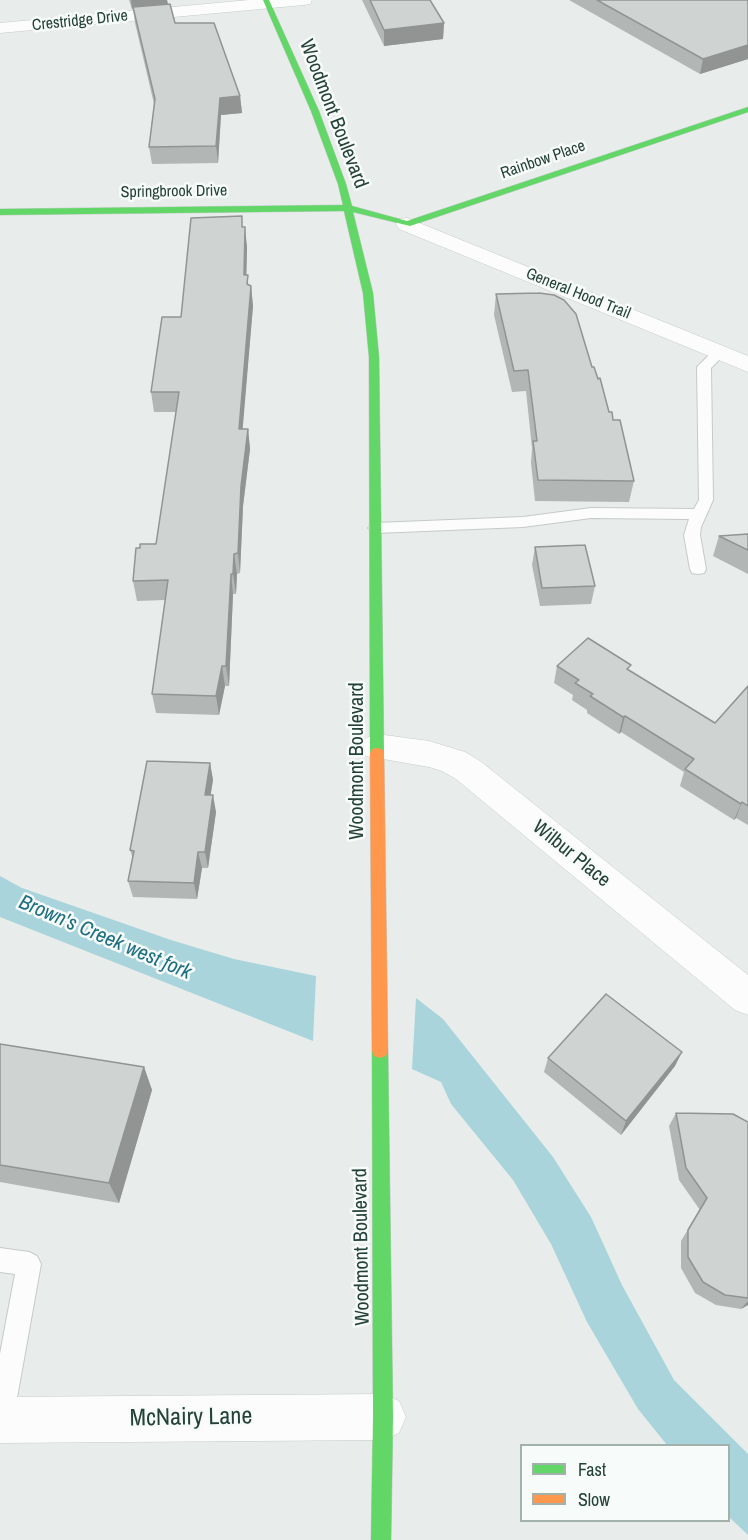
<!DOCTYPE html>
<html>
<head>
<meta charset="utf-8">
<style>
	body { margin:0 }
	#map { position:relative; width:748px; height:1540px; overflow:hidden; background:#e8edeb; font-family:"Archivo Narrow",sans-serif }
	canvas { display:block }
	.legend { position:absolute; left:520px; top:1444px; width:210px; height:78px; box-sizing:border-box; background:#f7fbf9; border:2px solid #a3b1ad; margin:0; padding:8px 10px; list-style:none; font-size:18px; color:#24423a }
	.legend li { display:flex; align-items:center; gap:12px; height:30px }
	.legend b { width:30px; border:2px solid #a3b1ad }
</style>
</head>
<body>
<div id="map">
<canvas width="748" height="1540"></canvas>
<ul class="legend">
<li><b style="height:8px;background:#63d668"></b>Fast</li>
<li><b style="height:8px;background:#ff974d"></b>Slow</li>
</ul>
</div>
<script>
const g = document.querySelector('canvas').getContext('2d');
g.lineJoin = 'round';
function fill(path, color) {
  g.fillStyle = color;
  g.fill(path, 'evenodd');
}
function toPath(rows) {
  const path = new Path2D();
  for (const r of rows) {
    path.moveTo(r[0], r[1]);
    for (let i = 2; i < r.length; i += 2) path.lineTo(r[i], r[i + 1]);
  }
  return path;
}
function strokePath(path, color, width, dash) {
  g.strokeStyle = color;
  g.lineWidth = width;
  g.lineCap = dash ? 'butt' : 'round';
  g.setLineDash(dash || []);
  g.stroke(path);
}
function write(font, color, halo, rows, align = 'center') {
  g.font = font + ' "Archivo Narrow",sans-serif';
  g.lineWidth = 5;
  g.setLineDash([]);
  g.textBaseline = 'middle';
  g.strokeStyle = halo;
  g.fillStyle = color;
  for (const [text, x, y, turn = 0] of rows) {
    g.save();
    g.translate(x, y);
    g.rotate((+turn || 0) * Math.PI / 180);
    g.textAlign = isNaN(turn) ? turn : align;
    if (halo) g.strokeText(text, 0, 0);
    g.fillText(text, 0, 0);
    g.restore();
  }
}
const water = toPath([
	[0,876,22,888,171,940,234,959,316,976,313,1041,0,917],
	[416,998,443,1019,553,1157,591,1217,622,1285,674,1380,748,1454,748,1535,729,1517,728,1446,667,1445,638,1409,587,1322,551,1244,513,1180,451,1104,441,1082,412,1069]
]);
const lane = toPath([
	[720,348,727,352,711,368,713,500,701,527,700,535,706,569,704,573,698,574,692,573,690,569,684,535,689,519,591,518,523,527,376,533,368,528,376,523,523,517,591,508,694,509,699,500,697,367,715,349,720,348],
	[0,1248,29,1252,37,1256,41,1264,13,1420,9,1429,0,1433,0,1354,15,1274,0,1272,0,1248]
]);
const street = toPath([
	[249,0,312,0,310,4,304,5,0,33,0,23,249,0],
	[407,218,748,356,748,372,399,229,396,224,399,219,407,218],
	[377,734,429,741,465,752,480,761,748,975,748,1015,735,1010,456,779,442,771,429,767,366,756,361,747,366,738,377,734],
	[383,1394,399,1401,406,1417,399,1433,383,1440,0,1443,0,1397,383,1394]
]);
const fast = toPath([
	[263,0,269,0,319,111,346,184,352,206,407,221,748,107,748,112,410,226,353,212,373,293,379,357,384,753,382,757,377,758,372,757,370,753,369,357,363,293,344,211,0,215,0,209,343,205,338,184,311,111,263,0],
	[380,1044,386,1046,388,1051,393,1417,391,1540,371,1540,373,1417,372,1051,374,1046,380,1044]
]);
const slow = toPath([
	[377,748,382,749,384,753,388,1051,386,1056,380,1058,374,1056,372,1051,370,753,372,749,377,748]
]);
const wall = toPath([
	[129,0,167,0,168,4,175,23,240,96,242,113,221,115,218,163,152,164,149,147,154,104,135,23,133,8,132,9],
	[362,0,430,0,444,23,443,39,384,46],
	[569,0,748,0,748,59,700,74],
	[243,227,247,247,246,275,248,275,248,285,251,286,253,306,242,429,248,429,250,449,243,506,240,573,237,574,236,594,233,594,229,686,225,686,219,715,156,713,152,694,165,600,137,601,133,581,140,548,156,544,176,412,154,412,151,392,181,317],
	[496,294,592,367,609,412,613,420,634,481,629,502,535,501,531,463,532,448,526,391,512,392,494,315],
	[748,534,748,574,713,556,719,536],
	[535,547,595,586,591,604,540,606,532,565],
	[557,666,630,671,715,723,748,686,748,825,736,818,734,820,680,786,684,772,621,732,619,734,587,713,587,710,572,700,573,695,554,683],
	[210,763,213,780,210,795,216,812,208,868,202,868,197,899,133,897,128,881,133,859,130,850],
	[0,1044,144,1067,152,1090,119,1203,0,1182],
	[548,1058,675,1066,621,1135,544,1072],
	[676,1113,748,1122,748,1305,741,1309,716,1305,695,1293,681,1268,681,1241,700,1210,679,1180,669,1126]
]);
const shadedWall = toPath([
	[131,0,167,0,168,5,132,9],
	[444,23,443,39,384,46,384,30],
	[748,45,748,59,700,74,703,59],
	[240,96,242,113,221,115,218,163,216,146,220,98],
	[245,227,247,247,246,294,244,275],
	[251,286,253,306,241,449,239,429],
	[248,429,250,449,243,506,240,573,238,553,241,486],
	[234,554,237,574,236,594,233,574],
	[231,574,233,594,229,686,226,666],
	[222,666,225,686,219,715,216,696],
	[625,716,621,732,619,734,623,717],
	[210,763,213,780,208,812,205,795],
	[213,795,216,812,208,868,205,852],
	[742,802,736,818,734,820,741,804],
	[198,852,202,868,197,899,194,883],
	[682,1052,675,1066,621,1135,626,1121],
	[144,1067,152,1090,119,1203,109,1183],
	[748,1301,748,1305,741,1309]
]);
const building = toPath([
	[370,0,430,0,444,23,384,30,370,0],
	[597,0,748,0,748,45,703,59,597,0],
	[170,4,175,23,214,23,240,96,220,98,216,146,149,147,155,99,133,7,170,4],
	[242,216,242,227,245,227,244,275,248,275,247,284,251,286,239,429,248,429,241,486,238,553,234,554,233,574,231,574,226,666,222,666,216,696,152,694,168,580,133,581,136,548,140,548,140,544,156,544,179,392,151,392,162,317,181,317,191,218,242,216],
	[539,293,554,295,564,300,576,314,592,367,594,367,598,379,600,378,609,412,612,412,613,420,620,420,634,481,538,480,533,441,537,441,528,370,514,371,496,294,539,293],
	[748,534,748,550,719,536,748,534],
	[585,545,595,586,542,588,535,547,585,545],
	[588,638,631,665,627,669,715,723,748,686,748,806,742,802,741,804,685,769,694,759,625,716,623,717,590,696,593,694,575,683,579,680,557,666,588,638],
	[147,761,210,763,205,795,213,795,205,852,198,852,194,883,128,881,134,851,130,850,147,761],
	[606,994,682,1052,626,1121,548,1058,606,994],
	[0,1044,144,1067,109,1183,0,1165,0,1044],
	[676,1113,733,1114,748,1122,748,1298,725,1295,703,1282,688,1257,688,1230,707,1198,686,1168,676,1113]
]);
const farStreetnames = [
	["Crestridge Drive",80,21,-6],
	["Rainbow Place",543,160,-19],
	["Springbrook Drive",174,192,-1],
	["General Hood Trail",578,294,22]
];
const streetNames = [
	["Woodmont Boulevard",333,114,69],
	["Woodmont Boulevard",358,761,-90],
	["Wilbur Place",571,854,39],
	["Woodmont Boulevard",362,1247,-91]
];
const waterNames = [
	["Brown's Creek west fork",105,938,23]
];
const nearStreetnames = [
	["McNairy Lane",191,1418,-1]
];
fill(water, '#a9d4db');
strokePath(lane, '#c5cac8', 2);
strokePath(street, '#c5cac8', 1);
strokePath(fast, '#c3cbc8', 1);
strokePath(slow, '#c3cbc8', 1);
fill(lane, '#fcfcfc');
fill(street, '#fcfcfc');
fill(fast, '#63d668');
fill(slow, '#ff974d');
fill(wall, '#b2b6b5');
fill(shadedWall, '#919493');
fill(building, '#cfd4d2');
strokePath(building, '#919493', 1.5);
write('16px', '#24423a', '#f7fbf9', farStreetnames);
write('20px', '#24423a', '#f7fbf9', streetNames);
write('italic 21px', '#1c6f80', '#f7fbf9', waterNames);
write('24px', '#24423a', '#f7fbf9', nearStreetnames);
</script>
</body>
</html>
